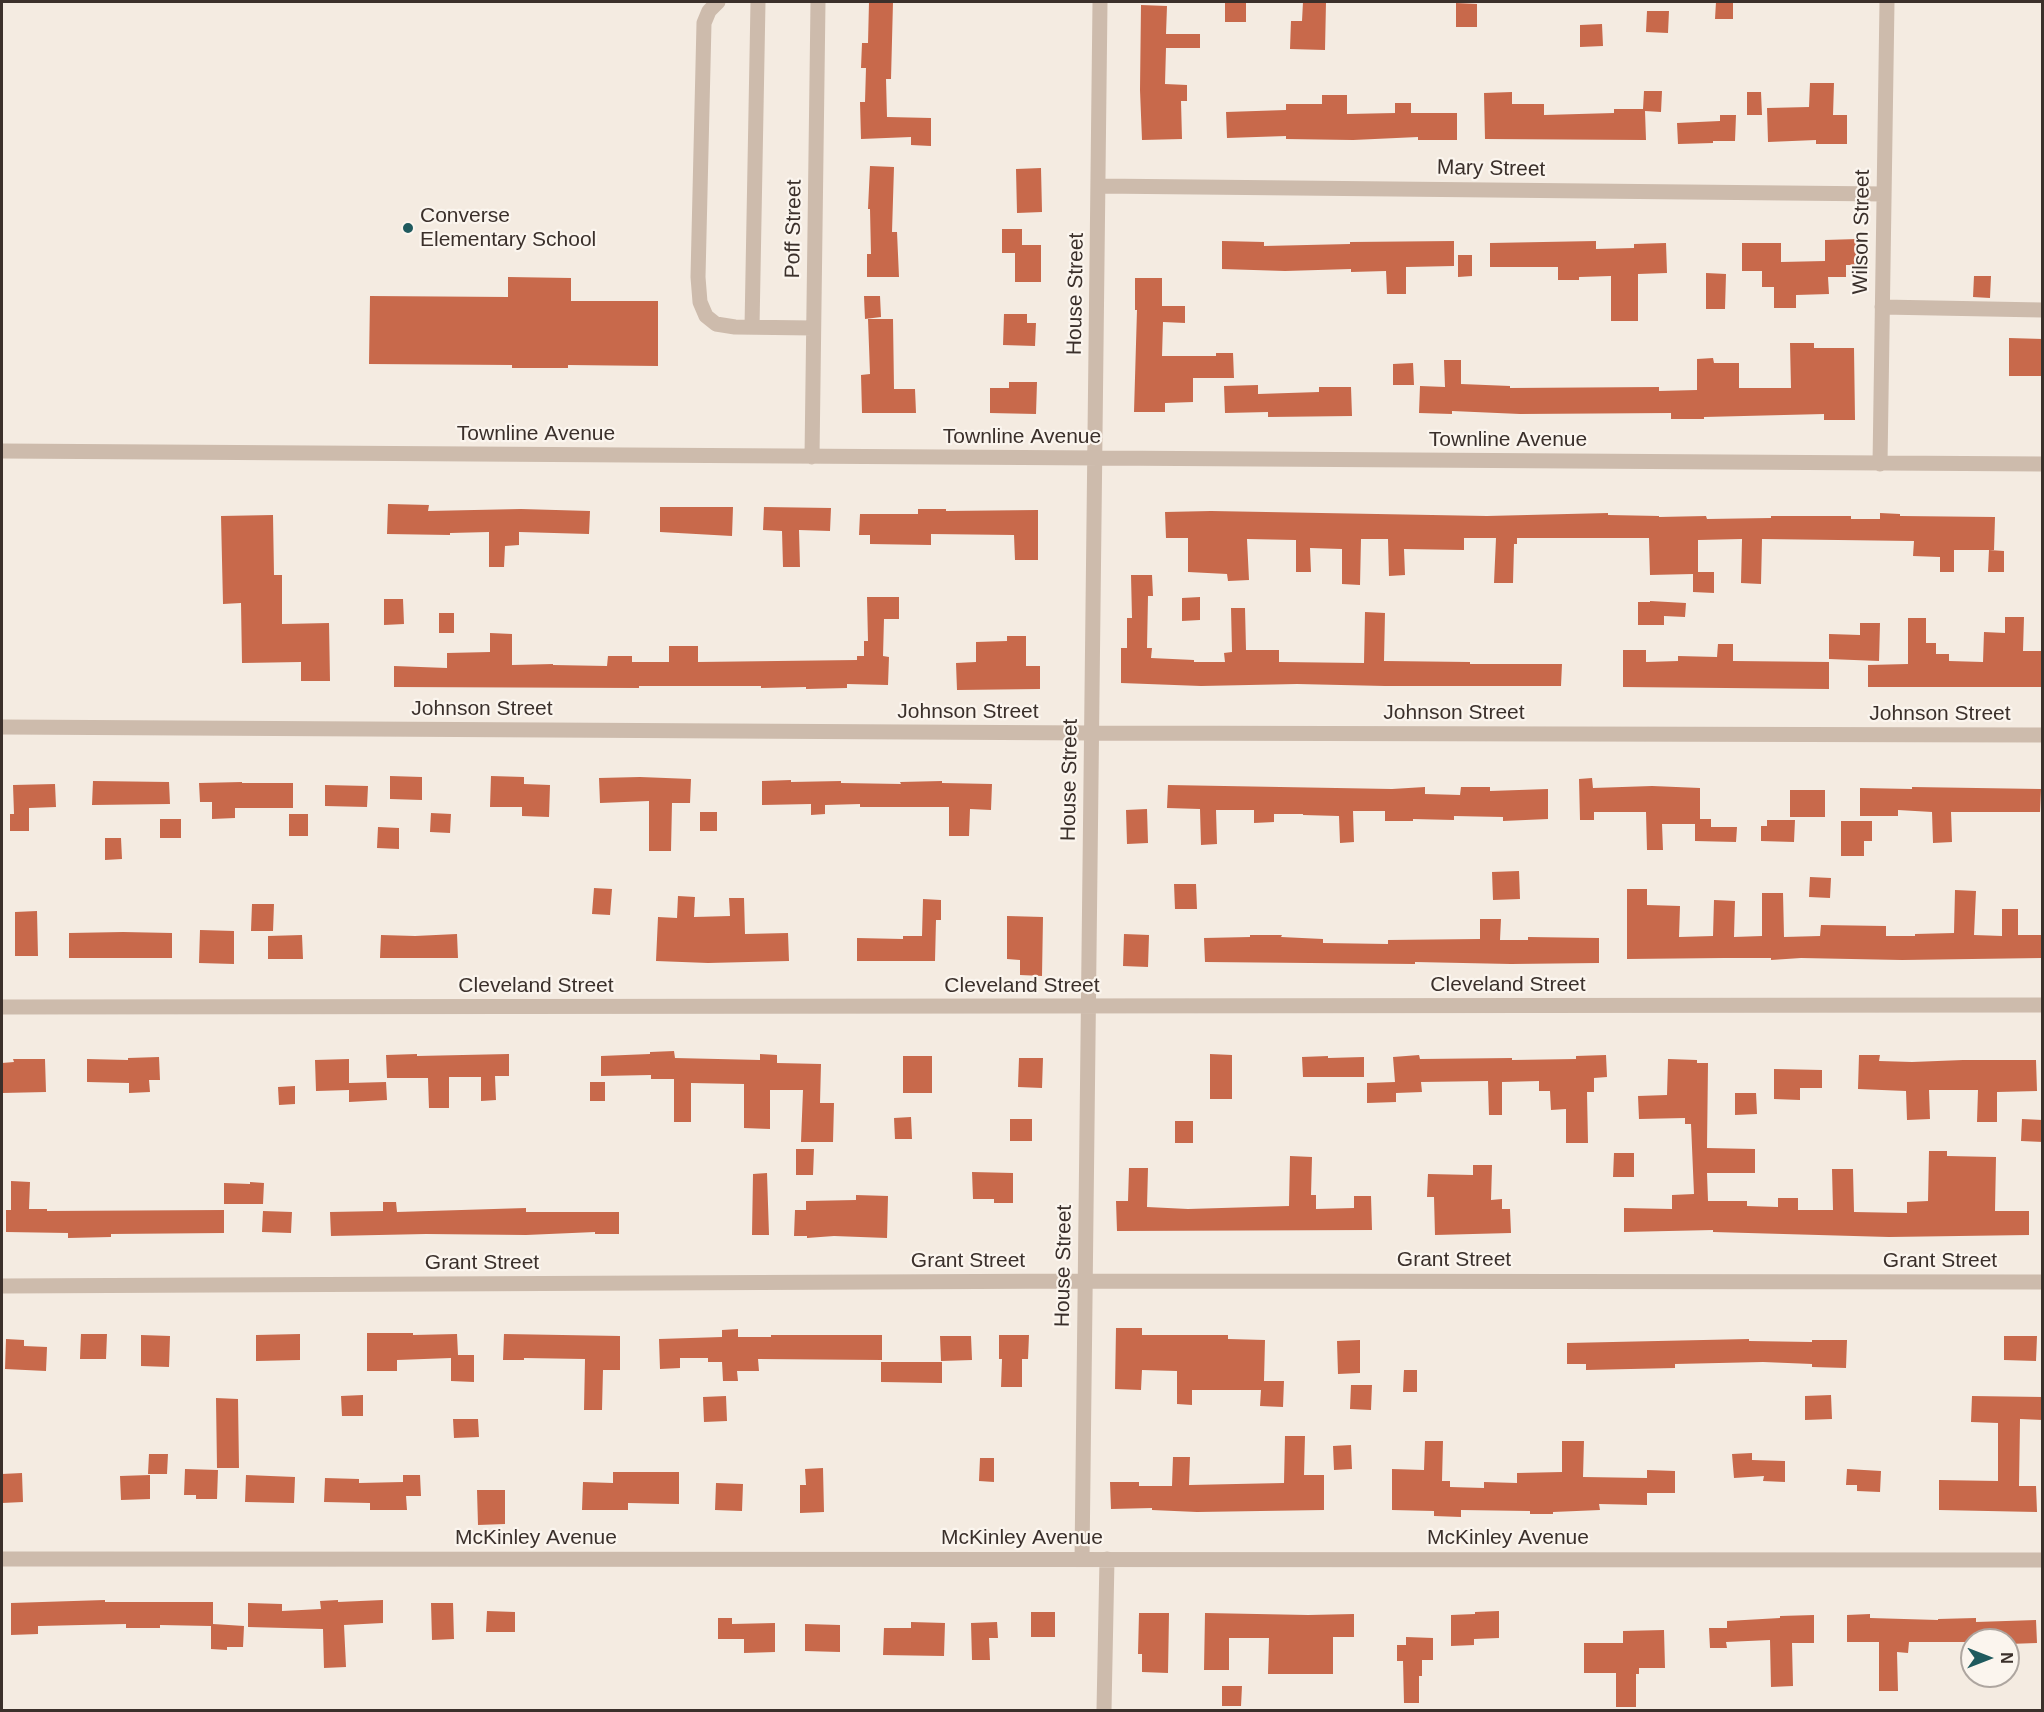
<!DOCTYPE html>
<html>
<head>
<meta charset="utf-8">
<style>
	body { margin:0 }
	#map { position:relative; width:2044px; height:1712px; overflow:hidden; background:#f4ebe1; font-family:Arial,sans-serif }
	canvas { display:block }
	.frame { position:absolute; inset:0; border:3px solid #3b302b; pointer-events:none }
	.north { position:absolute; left:1960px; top:1628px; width:60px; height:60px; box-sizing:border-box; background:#fbf5ee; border:2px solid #aea6a0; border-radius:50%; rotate:90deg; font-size:16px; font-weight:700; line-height:24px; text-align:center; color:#3b302b }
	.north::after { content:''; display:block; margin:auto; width:21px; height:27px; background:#1f5a5e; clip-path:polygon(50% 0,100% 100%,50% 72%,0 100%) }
</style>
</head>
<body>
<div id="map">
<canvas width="2044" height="1712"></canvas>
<div class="frame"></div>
<div class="north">N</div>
</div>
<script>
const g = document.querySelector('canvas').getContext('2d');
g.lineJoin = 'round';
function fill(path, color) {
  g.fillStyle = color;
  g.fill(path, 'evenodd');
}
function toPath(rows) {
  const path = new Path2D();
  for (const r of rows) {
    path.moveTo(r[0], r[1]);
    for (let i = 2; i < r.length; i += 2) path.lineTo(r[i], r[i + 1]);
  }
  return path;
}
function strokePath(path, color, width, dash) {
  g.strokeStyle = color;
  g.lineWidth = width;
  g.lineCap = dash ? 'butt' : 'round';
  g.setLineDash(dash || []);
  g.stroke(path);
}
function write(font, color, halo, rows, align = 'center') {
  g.font = font + ' Arial,sans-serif';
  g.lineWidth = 4.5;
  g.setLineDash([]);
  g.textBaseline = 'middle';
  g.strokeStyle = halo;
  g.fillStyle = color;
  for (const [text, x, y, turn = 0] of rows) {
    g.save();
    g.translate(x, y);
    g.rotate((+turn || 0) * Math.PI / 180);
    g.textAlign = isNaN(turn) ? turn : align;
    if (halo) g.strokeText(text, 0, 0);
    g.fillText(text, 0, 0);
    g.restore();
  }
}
const building = toPath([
	[869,2,893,2,891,79,886,79,887,117,931,118,931,146,911,145,911,137,861,139,860,102,865,102,866,68,861,68,862,43,868,43],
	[1225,2,1246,2,1246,22,1225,22],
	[1303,2,1326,2,1325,50,1290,49,1291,21,1302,21],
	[1716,2,1733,2,1733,19,1715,19],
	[1456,3,1477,4,1477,27,1456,27],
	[1141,5,1167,6,1166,34,1200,34,1200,48,1166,48,1165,84,1187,85,1187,101,1181,101,1182,139,1142,140,1140,90],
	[1647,11,1669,11,1668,33,1646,32],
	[1602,24,1603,46,1580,47,1580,25],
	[1810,83,1834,83,1833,115,1847,115,1847,144,1816,144,1816,140,1768,142,1767,108,1809,107],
	[1644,91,1662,91,1661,112,1645,111,1646,140,1485,139,1484,93,1512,92,1512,104,1544,104,1544,115,1614,113,1614,109,1643,109],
	[1747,92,1761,92,1762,115,1747,115],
	[1322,95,1347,95,1347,114,1395,113,1395,103,1411,103,1411,113,1457,113,1457,140,1418,140,1418,137,1353,140,1286,139,1286,136,1227,138,1226,112,1286,110,1286,104,1322,104],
	[1720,115,1736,115,1735,141,1713,141,1713,143,1678,144,1677,123,1720,121],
	[870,166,894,167,892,232,897,232,899,277,867,277,867,254,871,254,870,209,868,209],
	[1041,168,1042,212,1017,213,1016,169],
	[1002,229,1022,229,1022,245,1041,245,1041,282,1015,282,1015,253,1002,253],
	[1857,239,1858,265,1846,265,1846,277,1828,277,1829,294,1796,295,1796,308,1774,308,1774,287,1762,287,1762,271,1742,271,1742,243,1781,243,1781,262,1825,261,1825,240],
	[1222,241,1264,242,1264,246,1350,244,1350,242,1454,241,1454,266,1406,267,1406,294,1387,294,1386,271,1351,272,1351,269,1285,271,1222,269],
	[1596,241,1596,249,1634,248,1634,244,1666,243,1667,273,1638,274,1638,321,1611,321,1611,276,1579,277,1579,280,1558,280,1558,267,1490,267,1490,243],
	[1458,255,1472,255,1472,276,1458,277],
	[1706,273,1726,274,1725,309,1706,309],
	[1974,276,1991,276,1990,298,1973,297],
	[508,277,571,278,571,301,658,301,658,366,568,365,568,368,512,368,512,365,369,364,370,296,508,297],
	[1135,278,1162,278,1162,306,1185,306,1185,323,1163,322,1162,356,1216,356,1216,353,1233,353,1234,378,1193,378,1193,402,1165,403,1165,412,1134,412,1137,310,1135,310],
	[864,296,880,296,881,317,865,319],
	[1004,314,1027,314,1027,323,1036,323,1035,346,1003,345],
	[868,319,893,319,894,389,915,389,916,413,862,413,861,375,870,374],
	[2009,338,2043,339,2043,376,2009,376],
	[1790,343,1814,343,1814,348,1854,348,1855,420,1824,420,1824,414,1704,417,1704,419,1671,419,1671,413,1520,414,1452,411,1452,414,1419,413,1420,386,1445,387,1444,360,1461,360,1461,384,1510,386,1510,388,1659,387,1659,391,1697,390,1697,359,1713,358,1714,363,1739,363,1739,388,1791,388],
	[1413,363,1414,385,1393,385,1393,364],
	[1009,382,1037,382,1036,414,990,413,990,388,1009,388],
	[1258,385,1258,394,1319,392,1319,387,1351,387,1352,416,1268,417,1268,412,1225,413,1224,386],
	[388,504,429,505,428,511,521,509,590,511,589,534,519,532,519,545,505,546,504,567,489,567,489,532,450,533,450,535,387,534],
	[660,507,733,507,732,536,660,532],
	[764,507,831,508,830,531,799,530,800,567,783,567,782,531,763,530],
	[918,509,946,509,946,511,1038,510,1038,560,1015,560,1014,535,931,534,931,545,870,544,870,535,859,535,860,514,918,514],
	[1211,511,1487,516,1608,513,1608,515,1659,516,1659,517,1706,516,1707,519,1771,518,1771,516,1851,516,1851,519,1880,519,1880,513,1900,514,1900,516,1995,517,1994,550,1954,550,1954,572,1940,572,1940,557,1913,556,1914,541,1762,539,1761,584,1741,583,1742,539,1698,540,1698,572,1714,572,1714,593,1693,592,1693,574,1650,575,1649,538,1517,538,1517,544,1514,544,1513,583,1494,583,1496,538,1464,538,1464,550,1404,549,1405,575,1389,576,1388,539,1361,539,1360,585,1342,584,1342,549,1310,548,1311,572,1296,572,1296,540,1247,539,1249,580,1228,581,1227,574,1188,572,1188,538,1166,538,1165,512],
	[273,515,274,575,282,575,282,624,329,623,330,681,301,681,301,662,242,663,241,603,223,604,221,516],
	[1989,550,2004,551,2004,572,1988,572],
	[1131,575,1152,575,1153,596,1148,596,1147,648,1152,648,1151,658,1194,660,1194,662,1225,662,1224,653,1232,652,1231,608,1245,608,1246,650,1279,650,1279,662,1364,663,1365,612,1385,613,1384,661,1470,662,1470,664,1562,664,1561,686,1385,686,1297,684,1201,686,1121,683,1121,648,1127,648,1127,618,1132,618],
	[867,597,899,597,899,619,884,619,883,656,889,657,888,685,847,684,847,688,806,689,806,687,761,688,761,686,639,686,639,688,394,687,394,666,447,668,447,653,490,652,490,633,512,634,512,665,553,664,553,665,607,666,608,656,632,656,632,662,669,662,669,646,698,646,698,662,857,660,857,656,864,656,864,641,868,641],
	[1200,597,1200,620,1182,621,1182,598],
	[384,599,403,599,404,624,384,625],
	[1650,601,1686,603,1685,617,1664,616,1664,625,1638,625,1638,602,1650,602],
	[439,613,454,613,454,633,439,633],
	[2005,617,2024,617,2023,651,2043,651,2043,687,1868,687,1868,665,1908,664,1908,618,1926,618,1926,643,1936,643,1936,654,1949,654,1949,661,1983,662,1984,632,2005,633],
	[1860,623,1880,623,1879,661,1829,659,1829,634,1860,635],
	[1007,636,1026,636,1026,666,1040,666,1040,689,957,690,956,663,976,662,976,642,1007,641],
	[1718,644,1733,644,1733,661,1829,662,1829,689,1623,687,1623,650,1646,650,1646,662,1678,661,1678,656,1717,657],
	[390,776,422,777,422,800,390,799],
	[491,776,524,777,524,784,550,785,549,817,522,816,522,807,490,807],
	[640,777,691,779,690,803,672,803,671,851,649,851,649,801,600,803,599,778],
	[1592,778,1593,788,1652,786,1700,788,1700,819,1711,819,1711,827,1737,827,1736,842,1695,841,1695,824,1662,824,1663,850,1647,850,1646,812,1594,812,1594,820,1580,820,1579,779],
	[791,780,791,782,841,781,841,783,901,784,900,782,942,781,942,783,992,784,991,810,970,809,969,836,949,836,949,807,860,807,860,804,825,805,825,814,811,815,811,804,762,805,762,781],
	[93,781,169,782,170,804,92,805],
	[242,782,242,783,293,783,293,808,235,808,235,818,212,819,212,802,200,802,199,783],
	[55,784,56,807,29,808,29,831,10,831,10,814,14,814,13,785],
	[325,785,368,786,367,807,325,806],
	[1168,785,1392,789,1425,787,1425,794,1460,795,1461,787,1490,787,1490,791,1548,789,1548,819,1503,821,1503,817,1454,816,1454,820,1413,819,1413,821,1385,821,1385,811,1353,811,1354,842,1340,843,1339,816,1303,815,1303,814,1274,814,1274,822,1254,823,1254,810,1216,810,1217,844,1201,845,1200,809,1167,808],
	[1912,787,2041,789,2040,812,1951,812,1952,842,1933,843,1932,812,1898,810,1898,816,1860,816,1860,788,1912,789],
	[1790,790,1825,790,1825,817,1790,817],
	[1147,809,1148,843,1127,844,1126,810],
	[700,812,717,812,717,831,700,831],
	[431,813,451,814,450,833,430,832],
	[289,814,308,814,308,836,289,836],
	[160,819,181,819,181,838,160,838],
	[1767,820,1795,820,1794,842,1761,841,1761,826,1767,826],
	[1841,821,1872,821,1872,841,1864,841,1864,856,1841,856],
	[378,827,399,828,399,849,377,848],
	[105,838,121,838,122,859,105,860],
	[1519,871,1520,899,1493,900,1492,872],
	[1810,877,1831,878,1830,898,1809,897],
	[1174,884,1196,884,1197,909,1175,909],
	[594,888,612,889,610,915,592,914],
	[1627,889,1647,889,1647,905,1680,906,1679,937,1713,936,1714,900,1735,901,1734,937,1762,936,1762,893,1783,893,1784,937,1820,936,1821,925,1886,926,1886,936,1915,936,1915,934,1954,933,1955,890,1976,891,1974,935,2002,936,2002,909,2018,909,2018,935,2042,935,2042,958,1902,960,1801,958,1771,960,1771,958,1724,958,1627,959],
	[678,896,695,897,694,917,730,916,729,898,744,898,745,934,788,933,789,961,708,963,656,961,658,917,677,918],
	[923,899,941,900,941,920,936,920,935,961,857,961,857,938,903,939,903,936,922,936],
	[252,904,274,904,273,931,251,931],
	[37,911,38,956,15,956,15,912],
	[1007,916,1043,917,1042,976,1020,975,1020,960,1007,959],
	[1480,919,1501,919,1500,940,1528,940,1528,937,1599,938,1599,963,1511,964,1415,962,1415,964,1205,962,1204,938,1250,937,1250,935,1282,935,1281,937,1323,939,1323,943,1388,944,1388,940,1480,939],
	[200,930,234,931,234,964,199,963],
	[123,932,172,933,172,958,69,958,69,933],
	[457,934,458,958,380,958,381,935,415,936],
	[1124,934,1149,935,1148,967,1123,966],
	[302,935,303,959,268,959,268,936],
	[674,1051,675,1058,760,1060,760,1054,777,1055,777,1063,821,1064,820,1103,834,1103,833,1142,801,1142,803,1090,770,1090,770,1129,744,1128,744,1084,691,1083,691,1122,674,1122,674,1079,651,1079,651,1075,601,1076,601,1056,650,1054,650,1052],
	[417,1054,417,1056,509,1054,509,1076,495,1076,496,1100,481,1101,481,1077,449,1077,449,1108,429,1108,428,1078,387,1078,386,1055],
	[1210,1054,1232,1055,1232,1099,1210,1099],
	[1419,1055,1420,1059,1512,1058,1512,1060,1576,1059,1576,1056,1606,1055,1607,1077,1594,1078,1594,1092,1587,1092,1588,1143,1566,1143,1566,1109,1551,1110,1550,1091,1539,1091,1539,1081,1502,1082,1502,1115,1489,1115,1488,1081,1421,1082,1422,1092,1396,1093,1396,1102,1367,1103,1367,1083,1395,1082,1393,1057],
	[1859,1055,1880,1055,1879,1061,1912,1062,1963,1060,2036,1060,2037,1091,1997,1092,1997,1122,1977,1122,1978,1090,1929,1090,1930,1119,1907,1120,1906,1091,1858,1089],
	[903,1056,932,1056,932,1093,903,1093],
	[1328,1056,1328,1058,1364,1057,1364,1077,1303,1077,1302,1057],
	[159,1057,160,1080,149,1080,150,1092,129,1093,129,1083,87,1082,87,1059,128,1060,128,1058],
	[1019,1058,1043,1058,1042,1088,1018,1087],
	[13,1059,45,1059,46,1092,2,1093,2,1063,14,1062],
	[349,1059,349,1083,386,1082,387,1100,349,1102,349,1090,316,1091,315,1060],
	[1668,1059,1697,1060,1697,1063,1708,1063,1707,1148,1755,1149,1755,1173,1707,1173,1708,1201,1747,1201,1747,1206,1778,1207,1778,1198,1798,1198,1798,1210,1833,1210,1832,1169,1853,1169,1854,1212,1907,1213,1907,1202,1928,1201,1929,1151,1947,1151,1947,1156,1996,1157,1995,1211,2029,1211,2029,1235,1889,1237,1713,1232,1713,1230,1624,1232,1624,1208,1672,1209,1672,1195,1694,1194,1691,1124,1685,1124,1685,1118,1639,1119,1638,1096,1667,1095],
	[1774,1069,1822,1070,1822,1088,1800,1088,1800,1100,1774,1099],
	[590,1082,605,1082,605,1101,590,1101],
	[295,1086,295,1104,279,1105,278,1087],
	[1735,1093,1756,1093,1757,1114,1735,1115],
	[911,1117,912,1139,895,1139,894,1118],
	[1010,1119,1032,1119,1032,1141,1010,1141],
	[2022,1119,2043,1120,2043,1142,2021,1141],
	[1175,1121,1193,1121,1193,1143,1175,1143],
	[796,1149,814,1149,813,1175,796,1175],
	[1614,1153,1634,1153,1634,1177,1613,1177],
	[1290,1156,1312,1157,1311,1195,1316,1195,1316,1209,1354,1208,1354,1196,1371,1196,1372,1230,1117,1231,1116,1201,1128,1201,1129,1168,1148,1168,1147,1207,1188,1209,1289,1206],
	[1473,1165,1492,1165,1491,1200,1502,1199,1502,1209,1510,1209,1511,1233,1435,1235,1434,1197,1427,1197,1428,1174,1473,1175],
	[972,1172,1013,1173,1013,1203,994,1203,994,1199,973,1199],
	[767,1173,769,1235,752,1235,753,1174],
	[11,1181,30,1182,29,1209,47,1209,47,1211,224,1210,224,1233,111,1234,111,1237,68,1238,68,1233,6,1232,6,1210,11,1210],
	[250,1182,264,1183,263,1204,224,1204,224,1183,250,1184],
	[856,1195,888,1196,887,1238,834,1236,807,1238,807,1236,794,1236,795,1210,806,1210,806,1201,856,1200],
	[383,1202,396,1202,397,1212,526,1208,526,1212,619,1212,619,1234,595,1234,595,1232,526,1235,426,1234,331,1236,330,1212,383,1211],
	[263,1211,292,1212,291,1233,262,1232],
	[1116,1328,1142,1328,1142,1335,1228,1335,1228,1339,1265,1340,1264,1381,1284,1381,1283,1407,1260,1406,1261,1390,1192,1390,1192,1405,1177,1404,1177,1371,1142,1370,1141,1390,1115,1389],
	[738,1329,738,1337,771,1337,771,1335,882,1335,882,1360,758,1359,759,1371,737,1371,738,1381,723,1381,722,1362,708,1362,708,1358,680,1358,680,1368,660,1369,659,1339,722,1337,722,1330],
	[367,1333,413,1333,413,1335,457,1334,458,1355,474,1355,474,1382,451,1381,451,1358,397,1360,397,1371,367,1371],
	[81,1334,107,1334,106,1359,80,1359],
	[300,1334,300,1360,256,1361,256,1335],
	[504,1334,620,1336,620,1370,603,1370,602,1410,584,1410,585,1359,524,1358,524,1360,503,1360],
	[141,1335,170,1336,169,1367,141,1366],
	[999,1335,1029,1335,1028,1359,1022,1359,1022,1387,1001,1387,1002,1359,999,1359],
	[940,1336,971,1336,972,1360,941,1361],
	[2004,1336,2037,1336,2036,1361,2004,1360],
	[6,1339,24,1340,24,1346,47,1347,46,1371,5,1369],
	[1749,1339,1749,1341,1812,1342,1812,1340,1847,1340,1846,1368,1812,1367,1812,1364,1763,1362,1675,1364,1675,1368,1586,1370,1586,1364,1567,1364,1567,1343],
	[1360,1340,1360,1373,1338,1374,1337,1341],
	[881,1362,942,1362,942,1383,881,1382],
	[1404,1370,1417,1370,1417,1392,1403,1392],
	[1351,1385,1372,1385,1371,1410,1350,1409],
	[363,1395,363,1416,342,1416,341,1396],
	[1831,1395,1832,1419,1805,1420,1805,1396],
	[726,1396,727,1421,704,1422,703,1397],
	[1972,1396,2043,1397,2043,1420,2020,1419,2019,1486,2036,1486,2037,1512,1939,1510,1939,1480,1998,1481,1998,1423,1971,1422],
	[216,1398,238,1399,239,1468,217,1468],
	[453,1419,478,1419,479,1437,454,1438],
	[1285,1436,1305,1436,1304,1475,1324,1475,1324,1510,1197,1512,1152,1510,1152,1508,1111,1509,1110,1482,1139,1482,1139,1486,1172,1486,1173,1457,1190,1457,1189,1485,1284,1483],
	[1425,1441,1443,1441,1442,1481,1450,1481,1450,1487,1484,1488,1484,1482,1517,1483,1517,1473,1562,1472,1562,1441,1584,1441,1583,1477,1647,1478,1647,1470,1675,1471,1675,1493,1647,1493,1647,1505,1599,1504,1600,1510,1553,1512,1553,1514,1530,1514,1530,1511,1461,1510,1461,1517,1434,1516,1434,1511,1392,1510,1392,1469,1424,1470],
	[1351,1445,1352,1469,1334,1470,1333,1446],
	[1752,1453,1752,1460,1785,1461,1785,1482,1763,1481,1764,1476,1734,1478,1732,1454],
	[149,1454,168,1454,167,1474,148,1474],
	[980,1458,994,1458,994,1482,979,1481],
	[823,1468,824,1512,800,1513,800,1485,806,1485,805,1469],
	[185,1469,218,1470,217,1499,196,1499,196,1495,184,1495],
	[1847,1469,1881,1471,1880,1492,1857,1491,1857,1485,1846,1485],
	[613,1472,679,1472,679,1504,628,1503,628,1510,582,1510,583,1482,613,1483],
	[22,1473,23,1502,2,1503,2,1474],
	[150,1475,150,1499,121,1500,120,1476],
	[246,1475,295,1477,294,1503,245,1502],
	[403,1475,420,1475,421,1496,406,1496,407,1510,370,1510,370,1503,324,1502,325,1478,359,1479,359,1483,403,1482],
	[716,1483,743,1484,742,1511,715,1510],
	[477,1490,505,1490,505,1524,478,1525],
	[105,1600,105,1602,213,1602,213,1624,244,1626,243,1647,227,1647,227,1650,211,1649,211,1626,160,1625,160,1628,126,1628,126,1624,38,1626,38,1634,11,1635,11,1603],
	[338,1600,338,1602,383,1600,383,1623,344,1625,346,1667,324,1668,323,1629,248,1627,248,1603,282,1604,282,1611,321,1609,320,1601],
	[431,1603,453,1603,454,1639,432,1640],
	[487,1611,515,1612,515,1632,486,1632],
	[1499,1611,1499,1638,1474,1639,1474,1645,1451,1646,1451,1615,1475,1614,1475,1612],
	[1031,1612,1055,1612,1055,1637,1031,1637],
	[1139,1613,1169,1613,1168,1673,1142,1672,1142,1654,1138,1654],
	[1205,1613,1308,1615,1354,1614,1354,1637,1333,1637,1333,1674,1268,1674,1269,1638,1229,1638,1229,1670,1204,1670],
	[1870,1614,1870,1618,1938,1620,1938,1619,1976,1618,1976,1622,2036,1620,2037,1643,2008,1644,2008,1640,1972,1640,1972,1642,1909,1642,1908,1653,1897,1652,1898,1691,1879,1691,1879,1642,1847,1642,1847,1615],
	[1814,1615,1814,1643,1792,1643,1793,1686,1771,1687,1770,1640,1726,1642,1727,1648,1710,1648,1709,1628,1727,1628,1727,1621,1780,1618,1780,1616],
	[718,1618,732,1618,732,1624,775,1623,775,1652,744,1653,744,1639,718,1639],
	[911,1622,945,1623,944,1656,883,1655,884,1628,911,1628],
	[997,1622,998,1638,989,1638,990,1660,972,1660,971,1623],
	[805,1624,840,1625,840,1652,805,1651],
	[1664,1630,1665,1668,1639,1668,1639,1674,1636,1674,1636,1707,1616,1707,1616,1673,1584,1673,1584,1643,1623,1643,1623,1631],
	[1406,1637,1433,1638,1433,1660,1422,1660,1422,1676,1419,1676,1419,1703,1404,1703,1403,1661,1397,1661,1397,1645,1406,1645],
	[1222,1686,1242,1686,1241,1706,1222,1706]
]);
const minor = toPath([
	[718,2,709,11,704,23,698,277,700,302,706,316,716,324,735,327,813,328],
	[1098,186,1884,194],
	[1882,307,2042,310],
	[752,327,758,2],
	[2,451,2042,464],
	[812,457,818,2],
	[1880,464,1887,2],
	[2,727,1092,733,2042,735],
	[2,1007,2042,1005],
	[2,1286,1085,1281,2042,1282],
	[2,1559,2042,1560],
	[1082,1559,1100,2],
	[1104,1710,1107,1559]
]);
const markers = [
	[408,228,6,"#1f5a5e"]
];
const streetNames = [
	["Mary Street",1491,169,1],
	["Poff Street",794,229,-89],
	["Wilson Street",1862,232,-89],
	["House Street",1076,294,-89],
	["Townline Avenue",536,434],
	["Townline Avenue",1022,437],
	["Townline Avenue",1508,440],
	["Johnson Street",482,709],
	["Johnson Street",968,712],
	["Johnson Street",1454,713],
	["Johnson Street",1940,714],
	["House Street",1070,780,-89],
	["Cleveland Street",1508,985],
	["Cleveland Street",536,986],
	["Cleveland Street",1022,986],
	["Grant Street",1454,1260],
	["Grant Street",968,1261],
	["Grant Street",1940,1261],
	["Grant Street",482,1263],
	["House Street",1064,1266,-89],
	["McKinley Avenue",536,1538],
	["McKinley Avenue",1022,1538],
	["McKinley Avenue",1508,1538]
];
const poiNames = [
	["Converse",420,216],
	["Elementary School",420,240]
];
fill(building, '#c8694b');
strokePath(minor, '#cdbbac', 15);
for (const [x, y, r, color] of markers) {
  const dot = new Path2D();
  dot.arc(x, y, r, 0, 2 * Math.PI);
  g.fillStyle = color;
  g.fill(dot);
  strokePath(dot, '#fbf5ee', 2);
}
write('21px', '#3b302b', '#fbf5ee', streetNames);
write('21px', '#3b302b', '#fbf5ee', poiNames, 'left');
</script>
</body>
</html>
